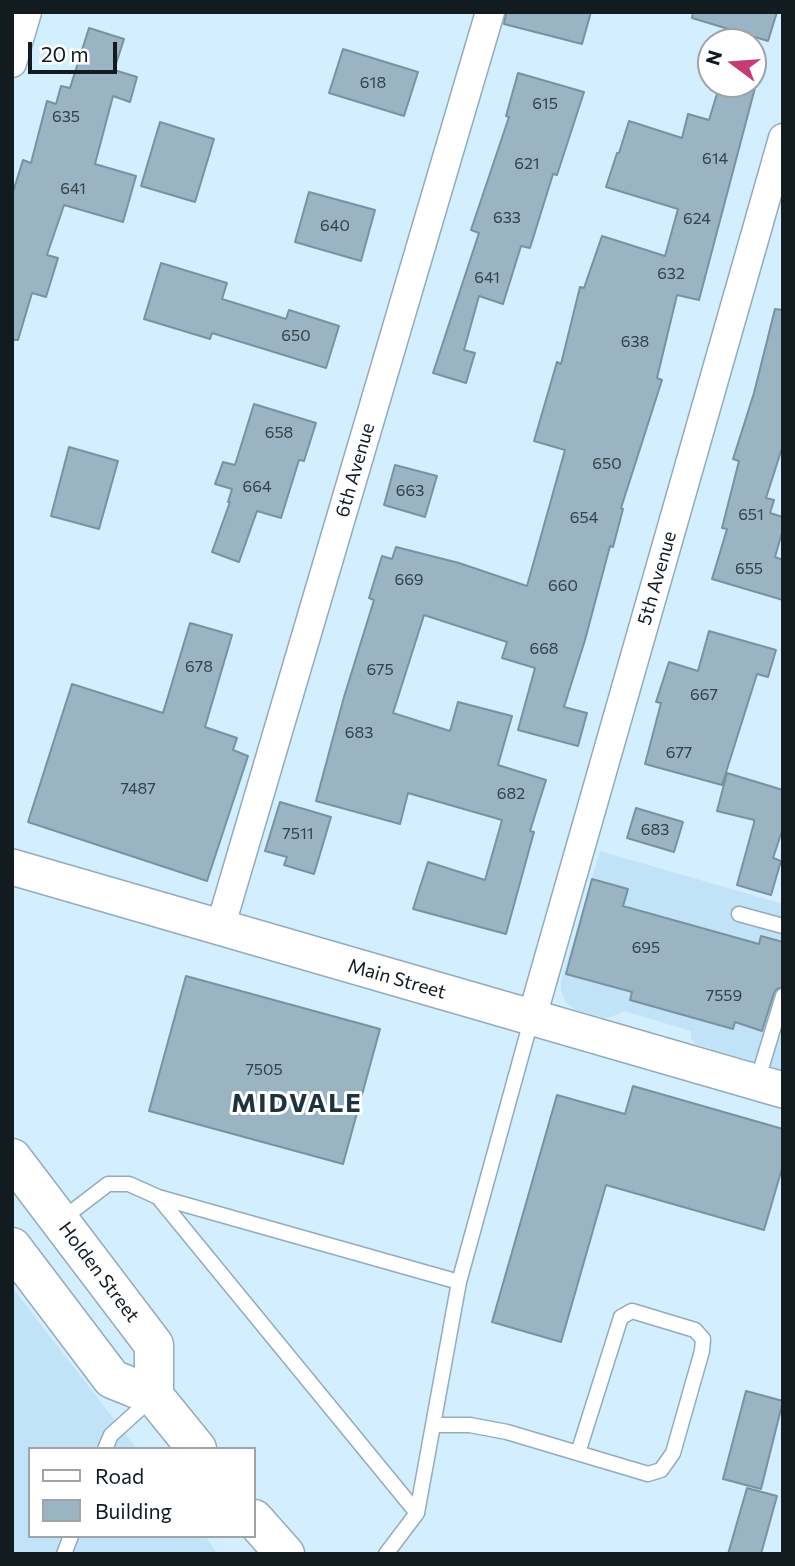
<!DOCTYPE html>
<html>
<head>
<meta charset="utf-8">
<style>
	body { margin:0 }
	#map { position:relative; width:795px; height:1566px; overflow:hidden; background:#d3eefe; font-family:Commissioner,sans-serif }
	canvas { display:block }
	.frame { position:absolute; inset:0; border:14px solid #111b20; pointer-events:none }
	.legend { position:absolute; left:28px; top:1447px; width:228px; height:91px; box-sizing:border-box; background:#fff; border:2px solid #a0a4a6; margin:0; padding:9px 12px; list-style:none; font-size:21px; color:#111b20 }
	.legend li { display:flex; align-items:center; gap:14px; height:35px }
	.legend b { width:35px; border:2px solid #a0a4a6 }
	.north { position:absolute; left:697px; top:28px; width:70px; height:70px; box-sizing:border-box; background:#fff; border:2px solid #a0a4a6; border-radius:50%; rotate:286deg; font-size:19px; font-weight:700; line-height:28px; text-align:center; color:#111b20 }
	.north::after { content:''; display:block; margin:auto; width:24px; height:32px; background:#c53c77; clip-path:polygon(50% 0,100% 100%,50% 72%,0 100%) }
	.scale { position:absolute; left:28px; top:42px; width:89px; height:32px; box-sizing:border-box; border:4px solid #111b20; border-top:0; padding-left:9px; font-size:21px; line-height:24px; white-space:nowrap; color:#111b20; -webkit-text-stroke:5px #fff; paint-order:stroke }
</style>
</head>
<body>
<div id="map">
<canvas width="795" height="1566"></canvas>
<div class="frame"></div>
<ul class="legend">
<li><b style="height:9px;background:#fff"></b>Road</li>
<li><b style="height:19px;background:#9ab4c3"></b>Building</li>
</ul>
<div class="north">N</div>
<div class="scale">20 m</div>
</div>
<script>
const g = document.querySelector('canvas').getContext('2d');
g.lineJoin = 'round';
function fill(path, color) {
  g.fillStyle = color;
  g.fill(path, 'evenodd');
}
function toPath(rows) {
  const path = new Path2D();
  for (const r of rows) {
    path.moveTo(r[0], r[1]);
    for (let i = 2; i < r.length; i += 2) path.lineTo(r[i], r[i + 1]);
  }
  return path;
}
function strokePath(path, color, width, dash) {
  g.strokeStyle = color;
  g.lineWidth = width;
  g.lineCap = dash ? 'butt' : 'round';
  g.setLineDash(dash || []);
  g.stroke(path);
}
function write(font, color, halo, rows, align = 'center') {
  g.font = font + ' Commissioner,sans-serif';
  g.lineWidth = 6;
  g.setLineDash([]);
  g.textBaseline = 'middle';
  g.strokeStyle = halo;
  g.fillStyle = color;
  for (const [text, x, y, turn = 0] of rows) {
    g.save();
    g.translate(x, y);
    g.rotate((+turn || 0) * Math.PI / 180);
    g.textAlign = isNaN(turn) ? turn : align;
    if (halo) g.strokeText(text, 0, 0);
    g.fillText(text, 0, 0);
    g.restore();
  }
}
const built = toPath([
	[600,851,783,904,783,1070,695,1044,691,1038,691,1031,624,1011,611,1017,605,1018,576,1010,566,1003,561,990,561,981],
	[12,1287,137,1449,30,1449,30,1536,205,1536,218,1554,12,1554]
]);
const building = toPath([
	[506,12,591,12,582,44,504,24,506,12],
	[693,12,777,12,768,41,692,18,693,12],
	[89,28,124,39,114,70,137,77,130,102,113,96,95,164,136,176,123,222,64,205,47,255,58,258,46,297,32,293,18,340,12,340,12,195,23,160,31,163,47,101,56,104,61,86,70,88,89,28],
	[343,49,418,72,404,116,329,93,343,49],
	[518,73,584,92,557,175,553,174,530,248,521,246,503,304,479,296,464,350,475,353,466,383,433,373,479,233,471,230,509,117,506,116,518,73],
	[720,84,756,84,699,300,677,295,657,378,662,380,621,508,623,509,613,547,610,546,585,640,564,707,587,713,578,746,518,730,535,668,502,658,507,642,424,615,393,713,450,731,458,702,512,716,498,765,546,780,530,831,534,832,506,934,413,909,428,862,485,880,502,820,408,793,400,824,316,801,344,697,374,600,369,598,382,556,392,559,396,547,459,563,527,586,565,450,534,441,557,362,561,364,580,287,584,288,602,236,665,256,678,209,606,187,617,153,619,153,629,121,682,138,688,114,709,120,720,84],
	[160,122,214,139,195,202,141,186,160,122],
	[309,192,375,210,361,261,295,242,309,192],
	[161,263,227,283,222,299,286,319,289,310,339,326,326,368,212,333,210,339,144,319,161,263],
	[775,309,783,310,783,445,766,498,774,500,770,513,783,517,783,529,775,557,783,560,783,600,712,579,727,529,722,528,739,461,733,459,754,393,775,309],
	[254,404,316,423,304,461,299,460,281,518,257,511,239,562,212,552,230,502,228,502,232,489,215,484,223,462,235,465,254,404],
	[69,447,118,461,99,529,51,516,69,447],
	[395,465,437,476,425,517,384,505,395,465],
	[190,623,232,635,205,727,237,738,233,750,248,756,207,881,28,822,72,684,163,713,190,623],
	[709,631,776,650,768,677,757,674,722,785,645,764,661,703,656,702,669,662,698,671,709,631],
	[727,773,783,790,783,828,773,858,781,861,771,895,737,885,754,823,754,820,717,811,727,773],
	[280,802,331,817,314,874,284,865,287,857,265,851,280,802],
	[636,808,683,822,674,852,627,838,636,808],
	[592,879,628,889,623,906,759,944,761,936,783,942,783,987,777,989,774,993,762,1031,735,1022,733,1029,630,1000,632,992,566,974,592,879],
	[186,976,380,1029,343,1164,149,1111,186,976],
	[633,1086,783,1129,783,1165,764,1230,606,1185,561,1342,492,1322,557,1095,625,1114,633,1086],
	[746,1391,783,1401,761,1489,723,1479,746,1391],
	[747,1488,777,1496,761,1554,728,1554,747,1488]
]);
const service = toPath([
	[739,914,783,926],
	[757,1082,783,996],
	[158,1197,459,1282,417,1513],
	[61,1220,108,1184,129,1184,158,1197,417,1513,386,1554],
	[459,1282,532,1017],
	[433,1425,470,1425,507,1432,648,1474,661,1470,673,1453,702,1351,703,1339,695,1330,632,1311,621,1317,578,1453],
	[105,1449,111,1435,153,1397],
	[64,1554,71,1536]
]);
const minor = toPath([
	[12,63,27,12],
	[220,928,490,12],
	[532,1017,783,138]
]);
const tertiary = toPath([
	[12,867,783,1090]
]);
const primary = toPath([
	[12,1158,154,1345,154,1396],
	[12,1247,112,1379,154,1396,197,1449],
	[254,1519,285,1554]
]);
const numberNames = [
	["618",373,83],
	["615",545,104],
	["635",66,117],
	["614",715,159],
	["621",527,164],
	["641",73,189],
	["633",507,218],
	["624",697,219],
	["640",335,226],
	["632",671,274],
	["641",487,278],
	["650",296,336],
	["638",635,342],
	["658",279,433],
	["650",607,464],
	["664",257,487],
	["663",410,491],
	["651",751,515],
	["654",584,518],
	["655",749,569],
	["669",409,580],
	["660",563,586],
	["668",544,649],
	["678",199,667],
	["675",380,670],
	["667",704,695],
	["683",359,733],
	["677",679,753],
	["7487",138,789],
	["682",511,794],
	["683",655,830],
	["7511",298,834],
	["695",646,948],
	["7559",724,996],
	["7505",264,1070]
];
const streetNames = [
	["6th Avenue",355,470,-74],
	["5th Avenue",657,578,-74],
	["Main Street",397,979,16],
	["Holden Street",99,1272,53]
];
const districtNames = [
	["MIDVALE",297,1103]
];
fill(built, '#c1e3f8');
fill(building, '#9ab4c3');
strokePath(building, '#7992a1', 2);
strokePath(service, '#93acbc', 17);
strokePath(minor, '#93acbc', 31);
strokePath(tertiary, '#93acbc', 38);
strokePath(primary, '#93acbc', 41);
strokePath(service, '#fff', 14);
strokePath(minor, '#fff', 28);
strokePath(tertiary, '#fff', 35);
strokePath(primary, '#fff', 38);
write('16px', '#334149', null, numberNames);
write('19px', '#111b20', '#fff', streetNames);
g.letterSpacing = '2px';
write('bold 26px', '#1d333f', '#fff', districtNames);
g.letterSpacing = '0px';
</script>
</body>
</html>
